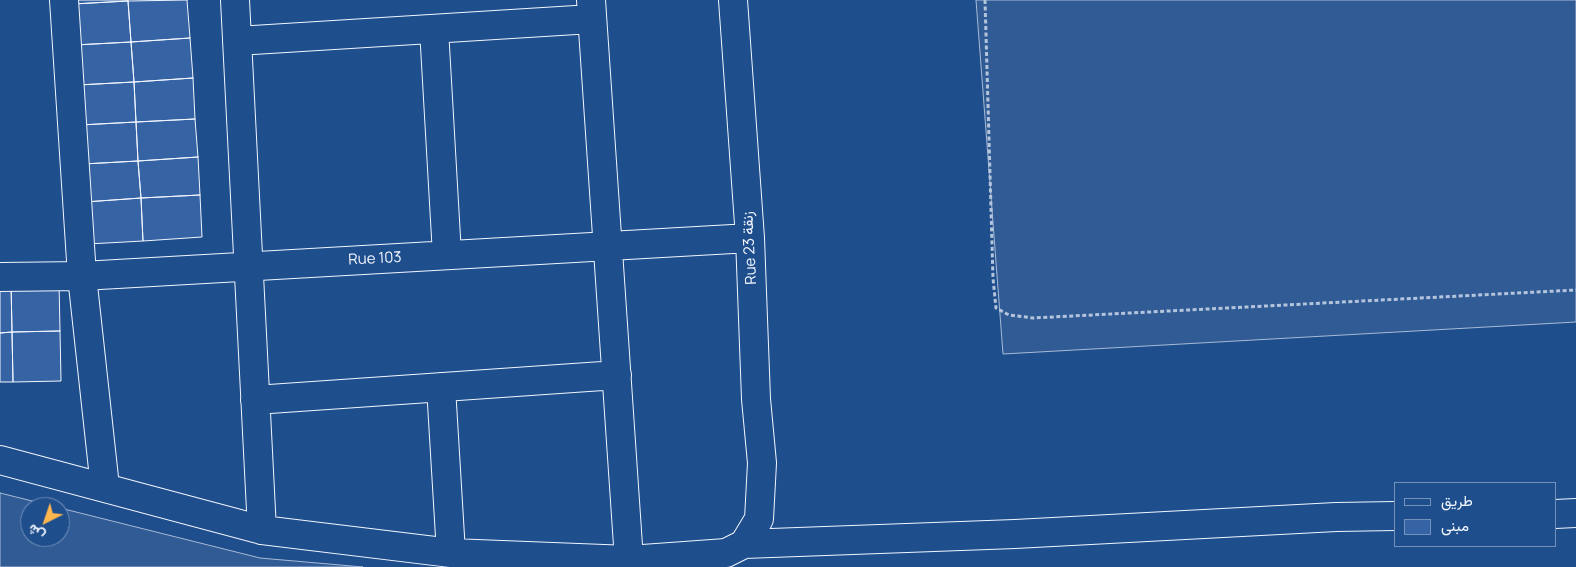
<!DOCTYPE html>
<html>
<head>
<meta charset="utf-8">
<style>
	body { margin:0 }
	#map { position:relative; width:1576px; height:567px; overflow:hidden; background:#1f4e8c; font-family:Manrope,Vazirmatn,sans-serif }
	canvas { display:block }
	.legend { position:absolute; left:1394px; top:482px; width:162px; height:65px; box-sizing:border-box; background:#1f4e8c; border:1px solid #7391ba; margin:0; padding:6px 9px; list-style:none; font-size:15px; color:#f2f6ff }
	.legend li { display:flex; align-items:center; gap:10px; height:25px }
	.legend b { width:25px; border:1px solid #7391ba }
	.north { position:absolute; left:20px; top:497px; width:50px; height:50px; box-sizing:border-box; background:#1f4e8c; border:1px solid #7391ba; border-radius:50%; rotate:221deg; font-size:14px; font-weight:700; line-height:20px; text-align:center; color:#f2f6ff }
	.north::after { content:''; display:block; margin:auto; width:18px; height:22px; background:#ffb74d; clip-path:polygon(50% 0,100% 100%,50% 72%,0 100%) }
</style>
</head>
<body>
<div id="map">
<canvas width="1576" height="567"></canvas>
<ul class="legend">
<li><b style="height:6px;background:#1f4e8c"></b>طريق</li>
<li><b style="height:14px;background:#3563a3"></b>مبنى</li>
</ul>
<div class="north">ش</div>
</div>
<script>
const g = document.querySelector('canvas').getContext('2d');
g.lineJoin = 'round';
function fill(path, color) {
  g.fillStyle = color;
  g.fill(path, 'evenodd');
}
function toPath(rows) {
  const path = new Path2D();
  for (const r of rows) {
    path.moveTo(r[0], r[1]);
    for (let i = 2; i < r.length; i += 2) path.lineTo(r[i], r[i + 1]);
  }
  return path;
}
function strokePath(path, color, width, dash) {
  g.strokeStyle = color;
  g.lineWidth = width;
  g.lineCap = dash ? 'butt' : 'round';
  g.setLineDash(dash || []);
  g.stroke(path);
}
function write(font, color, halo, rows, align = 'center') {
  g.font = font + ' Manrope,Vazirmatn,sans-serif';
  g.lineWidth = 4;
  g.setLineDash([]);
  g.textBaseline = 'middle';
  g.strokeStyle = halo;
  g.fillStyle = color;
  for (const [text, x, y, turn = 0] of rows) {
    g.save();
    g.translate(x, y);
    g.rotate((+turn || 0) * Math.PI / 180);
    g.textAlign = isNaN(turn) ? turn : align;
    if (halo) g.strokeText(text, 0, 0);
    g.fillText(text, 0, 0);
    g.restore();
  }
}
const built = toPath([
	[976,0,1576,0,1576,322,1003,354,976,0],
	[0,493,56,507,30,507,30,537,60,537,60,508,260,558,363,567,0,567,0,493]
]);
const building = toPath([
	[72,0,128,0,128,1,73,4,72,0],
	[187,0,190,38,131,42,128,1,187,0],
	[128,1,131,42,75,45,73,4,128,1],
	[190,38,193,78,134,82,131,42,190,38],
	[131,42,134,82,78,85,75,45,131,42],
	[193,78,195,119,136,122,134,82,193,78],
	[134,82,136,122,80,125,78,85,134,82],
	[195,119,198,157,138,161,136,122,195,119],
	[136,122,138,161,83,164,80,125,136,122],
	[198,157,200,195,141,198,138,161,198,157],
	[138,161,141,198,85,202,83,164,138,161],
	[200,195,202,237,143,241,141,198,200,195],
	[141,198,143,241,88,244,85,202,141,198],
	[59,281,60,331,12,332,11,282,59,281],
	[0,282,11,282,12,332,0,333,0,282],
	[60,331,61,381,13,382,12,332,60,331],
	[12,332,13,382,0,382,0,333,12,332]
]);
const path = toPath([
	[985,0,993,278,996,308,1009,315,1033,318,1576,290]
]);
const minor = toPath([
	[64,0,82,276,105,487],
	[235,0,262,530],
	[591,0,629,560],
	[434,29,447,255],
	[237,41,592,19],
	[0,277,82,276,750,238],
	[441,387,451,553],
	[255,400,617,375],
	[0,460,262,530,451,553,629,560,726,553,744,544,759,519,762,463,756,399,750,238,733,0],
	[1555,514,1576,513],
	[744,544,1015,534,1336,517,1395,516]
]);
const streetNames = [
	["Rue 23 زنقة",750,248,-93],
	["Rue 103",375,259,-3]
];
fill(built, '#305b95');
strokePath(built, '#a8bbd7', 1);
fill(building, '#3563a3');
strokePath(building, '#f2f6ff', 1);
strokePath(minor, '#f2f6ff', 30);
strokePath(path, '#b3c4dc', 3, [4, 2.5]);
strokePath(minor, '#1f4e8c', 28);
write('15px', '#f2f6ff', '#1f4e8c', streetNames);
</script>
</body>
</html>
